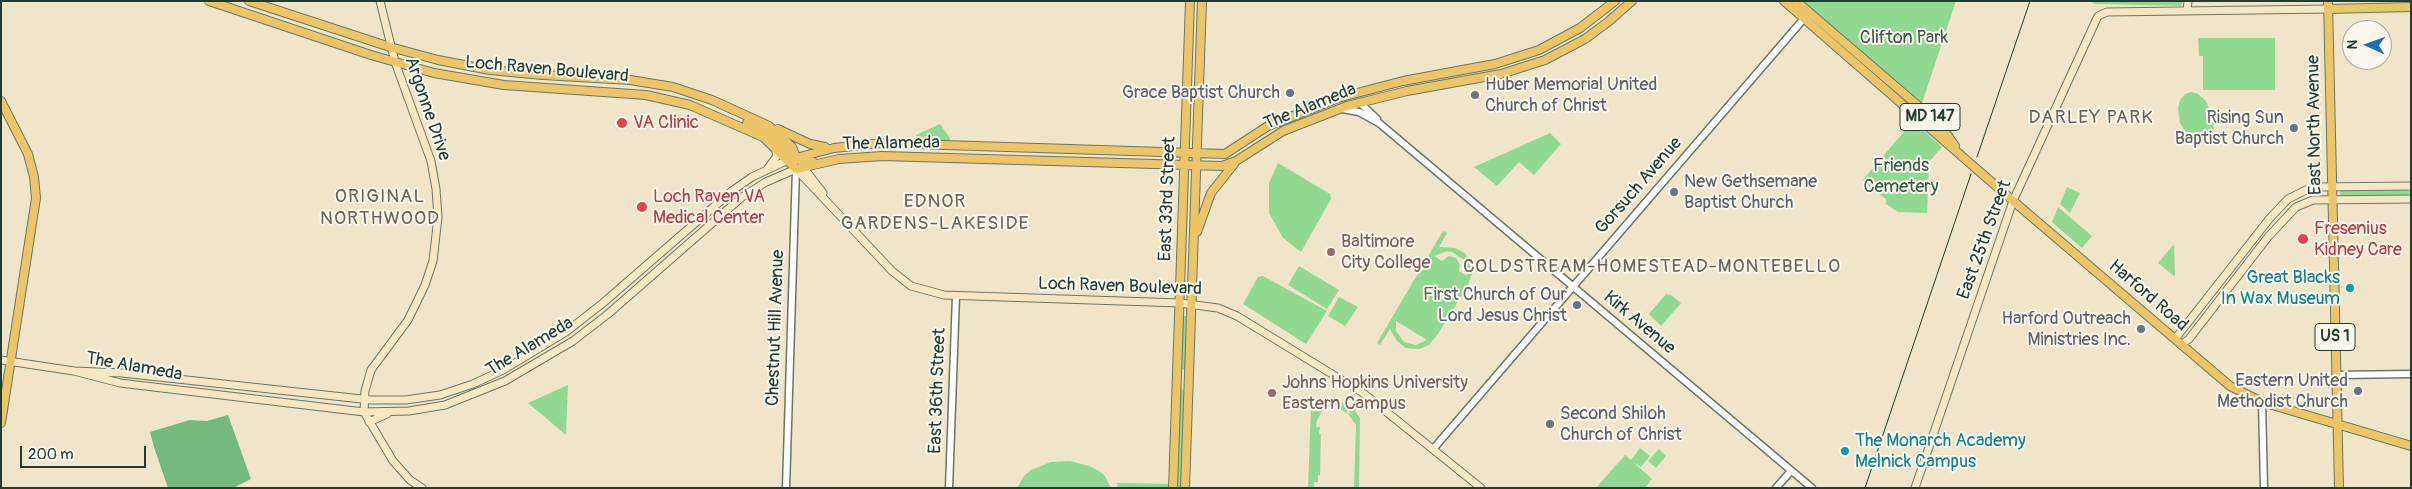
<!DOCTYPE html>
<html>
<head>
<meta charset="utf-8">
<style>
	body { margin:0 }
	#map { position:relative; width:2412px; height:489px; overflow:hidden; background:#f0e5c8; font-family:Pangolin,sans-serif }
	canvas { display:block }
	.frame { position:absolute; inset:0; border:2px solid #1f3d34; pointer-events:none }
	.north { position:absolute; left:2342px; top:20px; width:50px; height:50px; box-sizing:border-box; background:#fbf7ec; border:1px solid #a3ada2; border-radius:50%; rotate:272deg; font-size:14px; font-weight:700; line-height:20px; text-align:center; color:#1f3d34 }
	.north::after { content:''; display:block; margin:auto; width:18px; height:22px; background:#1f6fb2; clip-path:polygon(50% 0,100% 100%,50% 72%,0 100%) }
	.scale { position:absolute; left:20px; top:446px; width:126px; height:22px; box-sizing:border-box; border:2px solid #1f3d34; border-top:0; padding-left:6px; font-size:15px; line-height:18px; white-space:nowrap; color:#1f3d34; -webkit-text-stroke:4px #fbf7ec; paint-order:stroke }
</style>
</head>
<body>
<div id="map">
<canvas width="2412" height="489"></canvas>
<div class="frame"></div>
<div class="north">N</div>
<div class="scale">200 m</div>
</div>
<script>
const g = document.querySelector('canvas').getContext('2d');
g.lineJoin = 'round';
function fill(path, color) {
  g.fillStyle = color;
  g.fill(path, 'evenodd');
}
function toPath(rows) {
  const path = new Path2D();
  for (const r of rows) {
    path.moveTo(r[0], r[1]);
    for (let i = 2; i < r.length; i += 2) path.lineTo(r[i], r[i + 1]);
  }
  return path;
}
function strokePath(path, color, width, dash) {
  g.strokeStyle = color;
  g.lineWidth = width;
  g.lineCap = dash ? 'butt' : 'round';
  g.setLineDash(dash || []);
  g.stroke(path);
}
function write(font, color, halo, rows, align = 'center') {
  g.font = font + ' Pangolin,sans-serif';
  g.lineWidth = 4;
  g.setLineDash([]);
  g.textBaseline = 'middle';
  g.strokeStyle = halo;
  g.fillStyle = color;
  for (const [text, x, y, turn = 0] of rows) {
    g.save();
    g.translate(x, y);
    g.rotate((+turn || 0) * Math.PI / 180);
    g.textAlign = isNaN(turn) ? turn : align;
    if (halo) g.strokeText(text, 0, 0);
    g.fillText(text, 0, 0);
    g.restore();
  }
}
const green = toPath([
	[1803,1,1956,1,1922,103],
	[2088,1,2183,1,2181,6,2096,4],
	[2198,38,2275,38,2275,90,2203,90,2203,56,2199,56],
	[2191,92,2198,94,2205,100,2213,115,2214,134,2209,142,2201,143,2194,140,2187,134,2180,123,2178,108,2180,100,2185,94],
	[1913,121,1942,147,1929,162,1927,213,1898,212,1886,204,1886,199,1862,181],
	[940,124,950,138,949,142,917,141,916,135],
	[1550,133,1561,144,1534,175,1519,162,1497,186,1474,167],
	[1278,163,1330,194,1331,199,1301,252,1283,238,1269,213,1269,183],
	[2067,187,2080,193,2070,213,2060,204],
	[2411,188,2411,197,2340,197,2340,189],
	[2058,207,2092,236,2082,248,2052,222],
	[1443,231,1447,233,1439,247,1455,248,1465,253,1468,258,1472,273,1468,285,1438,334,1429,345,1419,349,1406,348,1397,341,1390,329,1380,345,1377,343],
	[1447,251,1452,252,1463,259,1466,264,1467,276,1459,271,1460,265,1456,258,1449,256,1442,261,1434,256],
	[1396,321,1427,340,1416,345,1404,342,1396,331],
	[2174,244,2175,275,2174,276,2158,263],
	[1299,266,1339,290,1327,309,1288,285],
	[1263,276,1327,311,1306,344,1243,304,1258,277],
	[1666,294,1671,295,1681,303,1661,326,1649,314],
	[1339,297,1358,307,1345,326,1328,316],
	[1182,316,1186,316,1187,319,1187,370,1180,369],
	[568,385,566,435,528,403],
	[1182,389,1184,391,1185,419,1183,488,1178,488,1177,455,1180,390],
	[1333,400,1351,405,1360,418,1359,488,1354,488,1356,425,1348,414,1349,413,1354,416,1345,408,1348,411,1346,413,1335,405,1323,410,1317,420,1316,427,1320,427,1319,434,1321,434,1320,475,1318,475,1318,482,1314,482,1314,488,1308,488,1311,406,1317,406,1317,408],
	[1640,448,1650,456,1641,467,1633,462,1652,479,1645,488,1596,488,1625,455,1631,460],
	[1659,449,1666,456,1656,468,1648,461],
	[1070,461,1089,466,1099,471,1105,476,1111,488,1017,488,1024,476,1031,470,1051,462],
	[1117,483,1168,484,1168,488,1118,488]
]);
const forest = toPath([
	[228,415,251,479,233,488,168,488,154,447,150,432,190,420,207,421]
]);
const tertiary = toPath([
	[1360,103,1377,119],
	[1342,109,1359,112,1379,123,1812,488],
	[2336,375,2411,374],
	[2262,402,2264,488],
	[1434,448,1807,15],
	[786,488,796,169],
	[949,488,956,296],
	[1776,488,1791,471]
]);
const secondary = toPath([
	[380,1,395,62,431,161,436,189,438,217,433,261,425,285,408,320,371,370,365,391,364,412,393,461,410,480,422,488],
	[2187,11,2188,1],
	[803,167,823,193],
	[768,168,777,156,775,147],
	[2175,339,2270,218,2288,199,2306,190,2318,187,2411,186],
	[2181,345,2189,339,2268,237,2296,207,2313,200,2411,199],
	[1,360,74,371,122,373,371,400,406,400,440,395,473,384,503,370,566,332,603,303,732,191,752,177,788,160],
	[74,371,120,383,364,412,409,411,445,405,505,381,573,341,608,314,742,197,766,182,796,169,892,271,911,286,944,295,1180,303,1218,308,1237,316,1363,393,1481,488],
	[369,422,387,414],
	[1915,488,2013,201,2098,16,2107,12,2328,9]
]);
const primary = toPath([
	[209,1,371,55,434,73,504,85,646,95,690,105,763,137,796,169,839,159,882,156,1222,166,1236,161,1283,131,1347,106,1407,91,1501,74,1545,60,1585,39,1608,22,1632,1],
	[249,1,390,47,438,60,490,70,543,75,630,80,673,87,712,100,769,126,792,147,797,160],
	[1784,1,2019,206,2230,386,2262,402,2411,446],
	[1796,1,1916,104,1943,129,1955,146],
	[2328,1,2339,488],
	[2328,9,2411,7],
	[1,101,28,154,34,177,36,198,1,423],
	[747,123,769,134,792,156,804,162,813,162],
	[778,129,810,144,825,147],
	[788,160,834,148,882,143,1225,154,1268,126,1338,98,1403,81,1495,64,1539,50,1580,28,1615,1],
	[1197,232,1211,193,1234,164],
	[1173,488,1190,1],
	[1185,488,1202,1]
]);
const rail = toPath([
	[1977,157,2030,1],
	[1865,488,1971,174]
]);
const markers = [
	[1290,93,5,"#6b7280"],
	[1475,95,5,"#6b7280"],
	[622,123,6,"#e0444e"],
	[2294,128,5,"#6b7280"],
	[1674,192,5,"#6b7280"],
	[642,207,6,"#e0444e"],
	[2303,239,6,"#e0444e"],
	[1331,252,5,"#8d6e63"],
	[2350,288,5,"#0f9aa8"],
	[1577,305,5,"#6b7280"],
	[2141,329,5,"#6b7280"],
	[2358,391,5,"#6b7280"],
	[1272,393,5,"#8d6e63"],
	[1550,424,5,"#6b7280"],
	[1845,451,5,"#0f9aa8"]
];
const shields = [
	[1930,117,60],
	[2335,337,40]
];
const shieldNames = [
	["MD 147",1930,117],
	["US 1",2335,337]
];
const parkNames = [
	["Clifton Park",1904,38],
	["Friends",1901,166],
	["Cemetery",1901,187]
];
const streetNames = [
	["Loch Raven Boulevard",547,70,5],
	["The Alameda",1310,107,-22],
	["Argonne Drive",427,109,71],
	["East North Avenue",2315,125,-91],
	["The Alameda",891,144,-1],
	["Gorsuch Avenue",1639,186,-49],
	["East 33rd Street",1168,199,-88],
	["East 25th Street",1985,240,-70],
	["Loch Raven Boulevard",1120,287,2],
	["Harford Road",2148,296,41],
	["Kirk Avenue",1639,323,40],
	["Chestnut Hill Avenue",776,328,-88],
	["The Alameda",530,347,-31],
	["The Alameda",134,367,10],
	["East 36th Street",938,391,-88]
];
const worshipNames = [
	["Huber Memorial United",1485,85,"left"],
	["Church of Christ",1485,106,"left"],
	["Grace Baptist Church",1280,93],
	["Rising Sun",2284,118],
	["Baptist Church",2284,139],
	["New Gethsemane",1684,182,"left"],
	["Baptist Church",1684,203,"left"],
	["First Church of Our",1567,295],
	["Lord Jesus Christ",1567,316],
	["Harford Outreach",2131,319],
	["Ministries Inc.",2131,340],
	["Eastern United",2348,381],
	["Methodist Church",2348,402],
	["Second Shiloh",1560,414,"left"],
	["Church of Christ",1560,435,"left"]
];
const healthNames = [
	["VA Clinic",633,123],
	["Loch Raven VA",653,197],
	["Medical Center",653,218],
	["Fresenius",2314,229],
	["Kidney Care",2314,250]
];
const educationNames = [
	["Baltimore",1341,242],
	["City College",1341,263],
	["Johns Hopkins University",1282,383],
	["Eastern Campus",1282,404]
];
const cultureNames = [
	["Great Blacks",2340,278],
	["In Wax Museum",2340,299],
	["The Monarch Academy",1855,441,"left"],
	["Melnick Campus",1855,462,"left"]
];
const neighbourhoodNames = [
	["DARLEY PARK",2091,118],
	["ORIGINAL",380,197],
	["NORTHWOOD",380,219],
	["EDNOR",935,202],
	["GARDENS-LAKESIDE",935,224],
	["COLDSTREAM-HOMESTEAD-MONTEBELLO",1652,267]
];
fill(green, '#91d993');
fill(forest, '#74b97d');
strokePath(tertiary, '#687868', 9);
strokePath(secondary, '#687868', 9);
strokePath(primary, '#687868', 10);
strokePath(tertiary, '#fff', 6);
strokePath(secondary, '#f7e8c3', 7);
strokePath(primary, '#ecc569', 8);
strokePath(rail, '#1f3d34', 1);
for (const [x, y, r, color] of markers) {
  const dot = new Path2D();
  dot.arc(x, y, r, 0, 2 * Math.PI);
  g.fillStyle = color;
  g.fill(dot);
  strokePath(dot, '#fbf7ec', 2);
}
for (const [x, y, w] of shields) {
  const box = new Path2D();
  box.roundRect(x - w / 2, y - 13.5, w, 27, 4);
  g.fillStyle = '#fbf7ec';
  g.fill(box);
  strokePath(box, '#1f3d34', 1);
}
write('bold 16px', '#1f3d34', null, shieldNames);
write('18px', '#365c47', '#fbf7ec', parkNames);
write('18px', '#1f3d34', '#fbf7ec', streetNames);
write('18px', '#5b616d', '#fbf7ec', worshipNames, 'right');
write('18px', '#be3a42', '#fbf7ec', healthNames, 'left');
write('18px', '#785e54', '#fbf7ec', educationNames, 'left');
write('18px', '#0d838f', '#fbf7ec', cultureNames, 'right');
g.letterSpacing = '1px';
write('19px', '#676456', '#fbf7ec', neighbourhoodNames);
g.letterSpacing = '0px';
</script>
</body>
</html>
